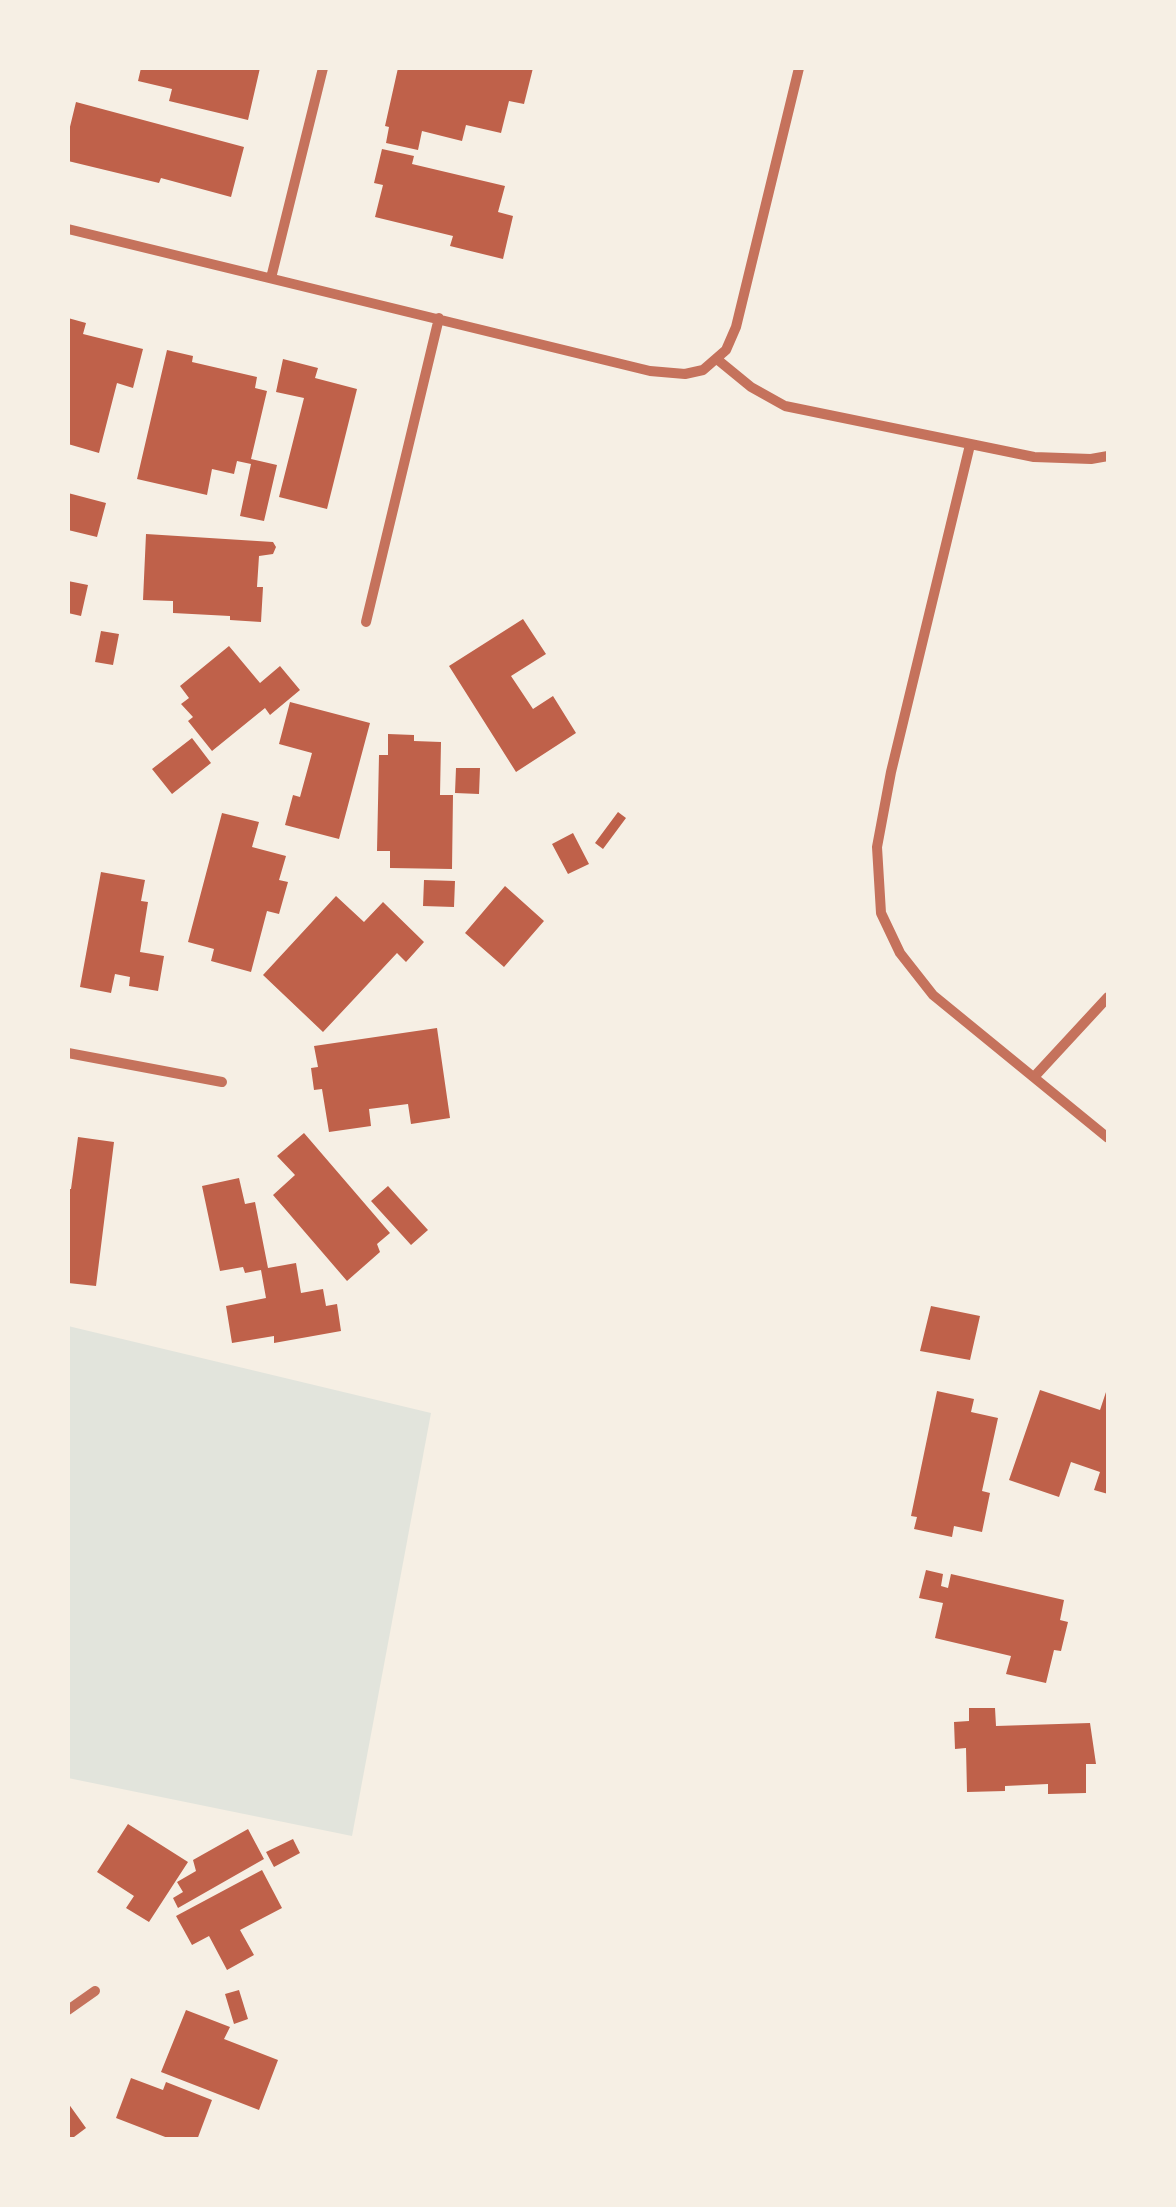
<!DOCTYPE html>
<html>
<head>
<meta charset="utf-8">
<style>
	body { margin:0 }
	#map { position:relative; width:1176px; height:2207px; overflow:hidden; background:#f6efe4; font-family:"Titillium Web",sans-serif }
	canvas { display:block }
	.frame { position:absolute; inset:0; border:70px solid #f6efe4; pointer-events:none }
</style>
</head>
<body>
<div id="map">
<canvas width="1176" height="2207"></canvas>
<div class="frame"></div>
</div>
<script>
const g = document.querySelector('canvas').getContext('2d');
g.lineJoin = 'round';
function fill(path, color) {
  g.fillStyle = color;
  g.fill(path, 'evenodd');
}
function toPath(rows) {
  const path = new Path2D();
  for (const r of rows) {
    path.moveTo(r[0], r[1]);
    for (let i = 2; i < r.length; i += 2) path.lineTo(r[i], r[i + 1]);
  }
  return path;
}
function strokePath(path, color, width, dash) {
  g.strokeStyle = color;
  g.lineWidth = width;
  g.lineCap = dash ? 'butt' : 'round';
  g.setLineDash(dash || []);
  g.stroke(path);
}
const green = toPath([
	[68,1326,431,1413,352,1836,68,1778]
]);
const building = toPath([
	[141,68,260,68,248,120,169,101,172,89,138,81],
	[398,68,533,68,524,104,509,101,501,133,466,125,462,141,422,131,418,150,386,143,389,127,385,126],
	[76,102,244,147,231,197,161,178,159,183,68,161,68,135],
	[382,149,414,156,412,164,505,186,498,212,513,216,503,259,450,246,453,236,375,217,383,185,374,183],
	[68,318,86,323,83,334,143,349,133,388,117,383,99,453,68,444],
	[167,350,193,356,192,362,257,377,255,388,267,391,251,459,277,465,264,521,240,516,251,464,237,461,234,474,212,469,207,495,137,479],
	[283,359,318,368,315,378,357,389,327,509,279,497,304,398,276,392],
	[68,493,106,503,97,537,68,530],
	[146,534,273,542,276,547,273,554,259,556,257,587,263,587,261,622,230,620,230,616,173,613,173,601,143,600],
	[68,581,88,585,81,616,68,613],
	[523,619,546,654,511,676,533,709,553,696,576,733,516,772,449,666],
	[101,631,119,634,113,665,95,662],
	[229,646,260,683,280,666,300,690,270,715,265,708,212,751,188,721,193,717,181,704,189,698,180,686],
	[290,702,370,723,339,839,285,825,293,795,300,797,312,753,279,744],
	[388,734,414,735,414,741,441,742,440,795,453,795,452,869,390,868,390,851,377,851,379,755,388,755],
	[192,738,211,763,172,794,152,769],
	[456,768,480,768,479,794,455,793],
	[618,812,626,818,603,849,595,843],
	[222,813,259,822,252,847,286,856,279,880,288,882,279,914,267,911,251,972,211,961,214,949,188,942],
	[573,833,589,864,568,874,552,844],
	[101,872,145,880,141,901,148,902,140,952,164,956,158,991,129,986,130,977,115,974,111,993,80,987],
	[424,880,455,881,454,907,423,906],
	[505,886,544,921,504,967,465,933],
	[336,896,364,922,383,902,424,942,406,962,397,953,323,1032,263,975],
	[437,1028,450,1118,411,1124,408,1104,369,1109,371,1126,329,1132,322,1089,314,1090,311,1068,318,1067,314,1046],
	[304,1133,390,1233,377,1244,380,1252,347,1281,273,1195,295,1175,277,1156],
	[78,1137,114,1142,96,1286,68,1283,68,1189,71,1189],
	[239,1178,245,1204,255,1202,268,1268,296,1263,301,1293,323,1289,326,1306,337,1304,341,1331,274,1343,274,1336,232,1343,226,1306,266,1298,261,1270,245,1273,243,1267,220,1271,202,1186],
	[388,1186,428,1230,411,1245,371,1201],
	[931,1306,980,1316,970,1360,920,1351],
	[1108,1386,1108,1494,1094,1490,1100,1472,1071,1462,1059,1497,1009,1480,1040,1390,1100,1410],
	[937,1391,974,1399,971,1412,998,1418,982,1491,990,1493,982,1532,954,1526,952,1537,914,1529,917,1517,911,1516],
	[926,1570,943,1574,941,1586,948,1588,951,1574,1064,1600,1060,1620,1068,1622,1061,1651,1054,1650,1046,1683,1006,1674,1011,1656,935,1638,943,1603,919,1598],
	[969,1708,995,1708,996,1726,1090,1723,1096,1764,1086,1764,1086,1793,1048,1794,1048,1784,1005,1786,1005,1791,967,1792,966,1748,955,1749,954,1722,969,1721],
	[128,1824,188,1862,149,1922,126,1908,134,1896,97,1872],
	[248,1829,264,1859,178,1908,173,1898,183,1892,177,1882,196,1871,193,1860],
	[293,1839,300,1853,274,1867,266,1852],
	[262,1870,282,1908,240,1930,254,1955,227,1970,209,1936,192,1945,176,1916],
	[239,1990,248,2019,234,2024,225,1994],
	[186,2010,230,2027,224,2039,278,2060,259,2110,161,2072],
	[131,2078,163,2090,166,2082,212,2100,197,2140,173,2140,116,2118],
	[68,2103,86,2128,70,2140,68,2140]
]);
const minor = toPath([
	[68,229,650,371,685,374,703,370,726,350,736,327,799,68],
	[271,278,323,68],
	[718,360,751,387,785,406,1034,457,1091,459,1108,456],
	[970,445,891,772,877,847,881,913,900,953,933,995,1108,1138],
	[366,622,439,318],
	[68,1053,222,1082],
	[1034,1077,1108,997],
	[68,2010,95,1991]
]);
fill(green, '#e2e4dc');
fill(building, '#bf614a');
strokePath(minor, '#c5725c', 10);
</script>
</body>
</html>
